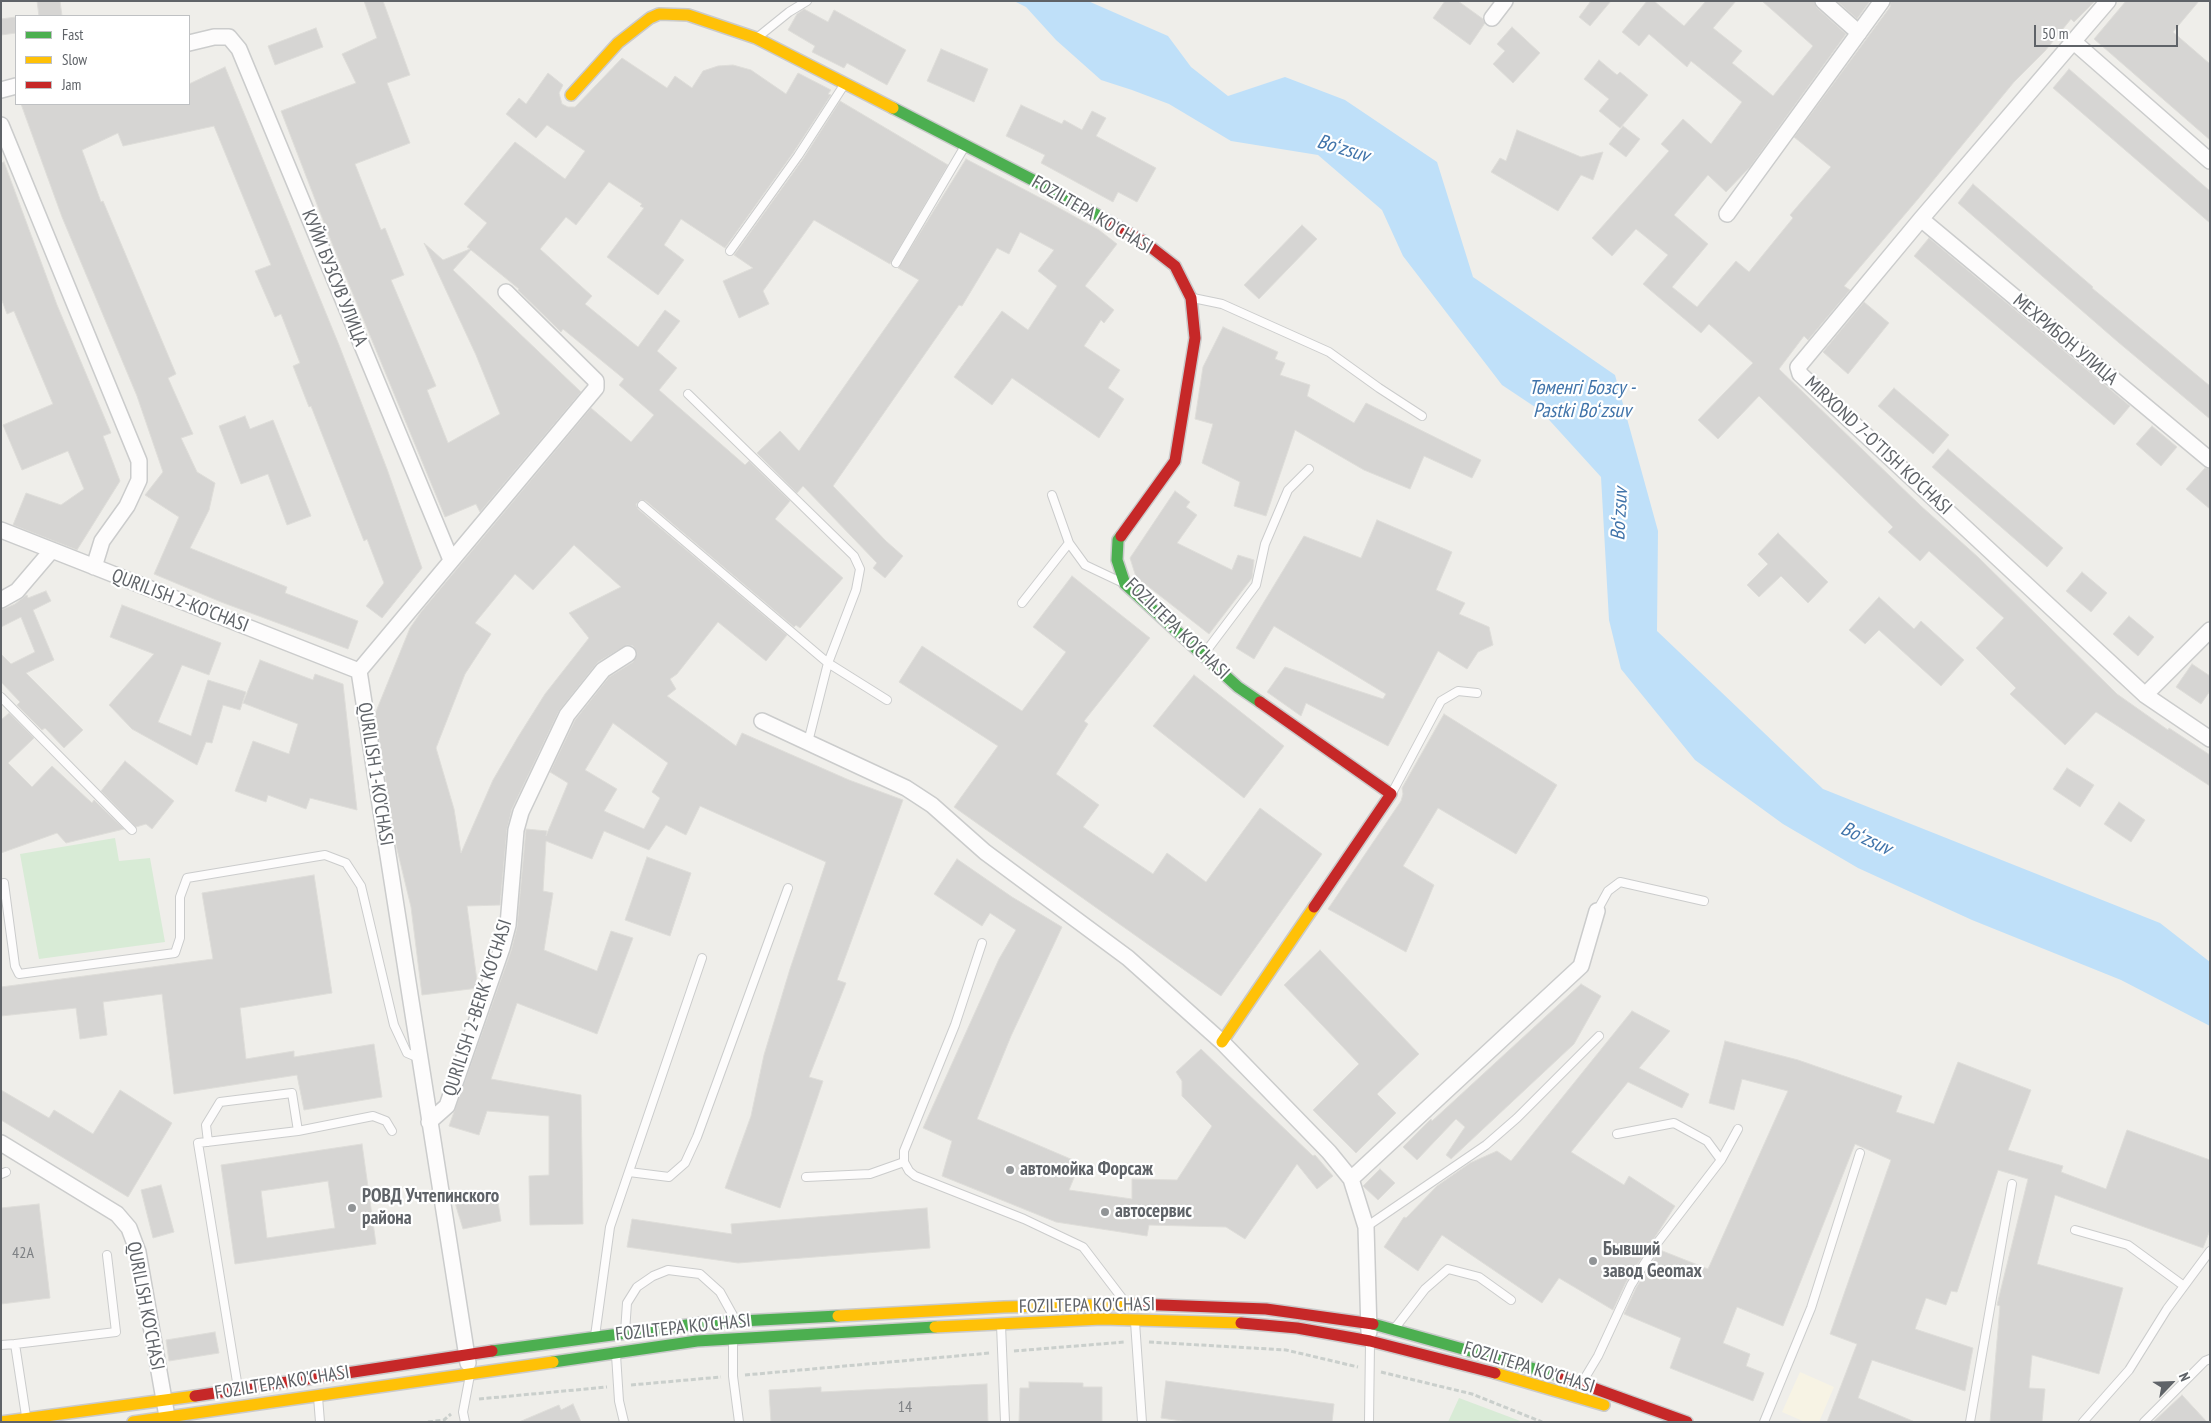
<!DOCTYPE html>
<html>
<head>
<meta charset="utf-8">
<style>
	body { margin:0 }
	#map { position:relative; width:2211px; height:1423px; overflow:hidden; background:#efeeea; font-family:"PT Sans Narrow",sans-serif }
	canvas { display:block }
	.frame { position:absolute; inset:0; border:2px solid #5f6368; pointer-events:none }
	.legend { position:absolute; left:15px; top:15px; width:175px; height:90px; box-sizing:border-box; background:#fff; border:1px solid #bfc1c3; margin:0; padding:6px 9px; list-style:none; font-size:15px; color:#5f6368 }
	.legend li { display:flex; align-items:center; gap:10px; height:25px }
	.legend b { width:25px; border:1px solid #bfc1c3 }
	.north { position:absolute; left:2146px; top:1358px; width:50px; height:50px; -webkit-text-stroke:4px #fff; paint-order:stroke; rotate:66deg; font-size:14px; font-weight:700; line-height:20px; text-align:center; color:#5f6368 }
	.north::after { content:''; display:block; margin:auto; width:18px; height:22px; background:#5f6368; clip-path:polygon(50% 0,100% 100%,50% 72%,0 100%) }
	.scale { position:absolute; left:2034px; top:25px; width:144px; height:22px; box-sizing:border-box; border:2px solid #5f6368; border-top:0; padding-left:6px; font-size:15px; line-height:18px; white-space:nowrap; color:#5f6368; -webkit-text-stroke:4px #fff; paint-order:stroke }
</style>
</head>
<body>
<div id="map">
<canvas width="2211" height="1423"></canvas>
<div class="frame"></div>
<ul class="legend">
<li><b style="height:6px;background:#4caf50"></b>Fast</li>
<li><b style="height:6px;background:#ffc107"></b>Slow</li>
<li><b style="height:6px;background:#c62828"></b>Jam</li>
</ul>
<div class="north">N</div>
<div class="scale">50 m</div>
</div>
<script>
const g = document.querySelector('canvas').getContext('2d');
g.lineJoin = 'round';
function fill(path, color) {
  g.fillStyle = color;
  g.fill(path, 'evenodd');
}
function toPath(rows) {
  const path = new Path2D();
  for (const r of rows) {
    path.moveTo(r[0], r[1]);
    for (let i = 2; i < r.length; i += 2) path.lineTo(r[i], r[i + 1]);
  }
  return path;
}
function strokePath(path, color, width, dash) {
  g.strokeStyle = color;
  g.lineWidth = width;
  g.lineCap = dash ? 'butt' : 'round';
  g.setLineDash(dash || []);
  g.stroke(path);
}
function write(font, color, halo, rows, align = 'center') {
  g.font = font + ' "PT Sans Narrow",sans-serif';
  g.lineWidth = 4.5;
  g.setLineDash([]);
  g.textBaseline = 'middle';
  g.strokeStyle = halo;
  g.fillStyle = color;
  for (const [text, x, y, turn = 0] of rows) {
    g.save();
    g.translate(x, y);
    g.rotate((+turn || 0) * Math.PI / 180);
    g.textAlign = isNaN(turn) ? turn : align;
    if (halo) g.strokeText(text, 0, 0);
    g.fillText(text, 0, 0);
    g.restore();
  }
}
const commercial = toPath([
	[1800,1372,1834,1387,1819,1422,1805,1422,1782,1412]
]);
const green = toPath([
	[115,838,119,861,150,858,165,942,39,959,20,854],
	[1459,1398,1523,1422,1448,1422]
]);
const water = toPath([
	[1014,1,1088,1,1168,36,1191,67,1228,96,1285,77,1345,100,1437,162,1473,277,1615,375,1658,531,1657,631,1823,789,2160,923,2210,962,2210,1026,2121,980,1972,920,1858,868,1783,824,1695,760,1621,669,1609,620,1601,477,1541,411,1502,385,1403,256,1382,210,1318,155,1231,141,1169,104,1132,90,1101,80,1056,40,1026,7]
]);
const building = toPath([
	[37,1,60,1,62,16,39,16,37,1],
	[364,1,383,1,410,75,387,83,410,143,355,164,381,230,385,228,404,275,391,280,436,386,427,390,448,443,500,414,476,355,424,243,443,260,470,249,467,247,487,223,464,204,515,142,565,179,585,151,547,125,536,138,506,114,519,98,526,104,548,73,563,85,559,93,562,104,568,107,575,107,622,58,667,88,675,76,692,88,703,71,718,66,733,65,751,70,786,94,798,73,831,90,828,94,831,95,793,153,725,248,681,219,664,245,684,260,658,295,607,257,644,208,640,206,642,204,609,182,576,225,566,217,540,249,592,296,585,304,638,347,665,310,680,321,657,351,677,368,659,390,745,465,749,461,790,501,775,519,843,578,800,628,796,625,794,627,646,501,640,500,636,504,638,509,787,635,766,661,718,622,677,674,670,679,676,689,667,696,736,746,742,733,849,780,903,800,837,980,846,983,809,1077,823,1081,780,1208,725,1188,751,1116,764,1055,790,969,826,862,700,806,686,835,666,825,649,850,604,831,592,859,546,841,543,891,553,893,544,950,597,971,611,931,633,938,597,1034,517,1003,491,1079,581,1095,583,1224,530,1225,529,1176,549,1175,549,1116,487,1111,479,1135,449,1126,511,951,517,927,526,829,547,831,546,836,568,783,550,772,575,720,609,677,633,662,637,653,633,646,627,645,598,662,559,711,512,809,507,829,500,905,467,906,478,988,422,995,411,907,396,845,375,714,410,628,421,612,591,408,631,442,654,415,619,385,624,379,563,329,561,332,518,290,519,289,471,250,453,270,581,392,480,512,476,504,445,517,333,246,281,111,356,83,342,54,377,38,364,1],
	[574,545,621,587,569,613,589,638,545,694,518,737,493,780,461,853,454,809,436,748,465,674,491,634,475,623,515,574,533,590,574,545],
	[613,723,668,763,652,792,660,798,644,829,604,811,617,789,585,770,613,723],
	[1445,1,1458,1,1483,19,1485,23,1470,45,1433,18,1445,1],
	[1591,1,1611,1,1590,26,1579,17,1591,1],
	[1647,1,1654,1,1684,26,1706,1,1736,1,1713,28,1742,51,1732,63,1773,96,1813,46,1762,1,1814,1,1817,8,1846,34,1750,167,1726,192,1708,175,1674,215,1708,244,1672,287,1697,307,1736,261,1749,272,1793,218,1790,215,1831,167,1794,137,1890,7,1891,1,2095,1,2074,22,2071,19,2045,51,2014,82,1918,199,1844,286,1850,290,1808,340,1804,336,1779,369,1921,506,1978,557,2117,694,2168,730,2169,728,2210,755,2210,786,2096,712,2065,745,2010,694,2016,688,1976,648,2004,618,1929,551,1920,561,1888,532,1893,527,1759,396,1718,439,1698,420,1753,363,1709,324,1701,333,1643,284,1668,255,1636,229,1612,256,1592,238,1669,151,1661,144,1683,119,1711,144,1742,102,1691,61,1687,67,1649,34,1639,46,1622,32,1647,1],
	[1837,1,1870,1,1857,19,1837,1],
	[2126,1,2199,1,2173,32,2210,64,2210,140,2094,39,2126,1],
	[804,9,828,22,834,10,906,50,887,85,847,63,844,68,812,52,815,46,788,30,797,14,804,9],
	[16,17,16,33,1,35,1,19,16,17],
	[1512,27,1540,53,1513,83,1493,64,1505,51,1497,44,1512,27],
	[316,28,323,47,275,65,268,46,316,28],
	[941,49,988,69,974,102,927,81,941,49],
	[1599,60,1617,75,1620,72,1648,95,1620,128,1599,111,1609,99,1584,79,1599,60],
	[225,67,339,345,387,469,422,568,382,618,366,606,384,583,367,539,364,541,311,406,309,407,293,366,300,363,281,314,275,317,255,271,271,265,214,126,123,146,118,133,82,150,101,202,103,201,176,374,168,378,193,434,181,438,197,472,215,483,209,510,190,548,287,587,285,593,358,621,348,649,221,602,154,574,179,517,145,495,163,472,137,396,62,217,21,104,189,104,189,84,225,67],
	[2069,69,2210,191,2210,223,2053,88,2069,69],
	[840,101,948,165,890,264,814,220,763,291,769,304,739,318,723,281,753,268,734,255,803,159,840,101],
	[1021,105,1062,124,1064,120,1082,130,1092,111,1106,118,1096,136,1156,168,1137,202,1118,192,1113,202,1041,163,1045,155,1006,136,1021,105],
	[1623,126,1640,139,1626,157,1609,144,1623,126],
	[1517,130,1581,157,1603,152,1593,180,1581,175,1558,211,1491,172,1500,158,1506,161,1517,130],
	[966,159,1052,204,1099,230,1117,244,1085,286,1114,310,1104,323,1101,320,1084,346,1120,370,1108,388,1124,399,1099,438,1012,378,992,405,954,377,1002,311,1028,330,1057,286,1038,271,1054,250,1020,232,1009,254,997,248,962,306,959,305,833,486,886,541,903,556,885,578,873,568,877,563,803,486,797,493,757,453,780,431,799,451,919,280,898,268,966,159],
	[4,162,57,305,111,433,103,436,120,481,77,550,13,525,26,493,61,505,84,489,68,451,22,470,3,425,53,404,14,311,7,314,1,298,1,163,4,162],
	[1973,184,2093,287,2092,288,2210,386,2210,419,2118,342,1958,203,1973,184],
	[1302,225,1317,239,1259,299,1244,285,1302,225],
	[1929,238,2130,406,2114,425,1914,256,1929,238],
	[1864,302,1889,323,1848,374,1823,352,1864,302],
	[1223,327,1278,352,1275,359,1285,363,1280,375,1310,385,1307,396,1354,423,1366,403,1481,460,1472,478,1424,456,1410,489,1364,470,1295,430,1266,516,1234,506,1240,482,1202,463,1213,424,1195,419,1203,367,1223,327],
	[1894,388,1949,435,1933,454,1878,406,1894,388],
	[245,416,250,429,273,420,311,516,287,525,268,474,241,484,219,426,245,416],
	[2152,426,2177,447,2161,466,2136,444,2152,426],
	[1948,449,2063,548,2047,567,1932,467,1948,449],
	[2205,468,2210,469,2210,509,2186,489,2205,468],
	[1175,491,1190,502,1186,507,1197,515,1177,543,1232,570,1238,555,1254,560,1252,578,1209,634,1136,577,1130,558,1175,491],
	[1377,520,1452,552,1436,590,1465,603,1459,614,1489,627,1493,645,1478,652,1467,669,1438,651,1388,746,1306,703,1301,716,1267,692,1285,667,1383,699,1386,694,1274,626,1254,659,1236,648,1304,536,1361,558,1377,520],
	[1778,533,1828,582,1808,603,1781,576,1759,597,1747,585,1768,564,1758,554,1778,533],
	[2082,572,2107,593,2091,612,2066,591,2082,572],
	[1072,576,1150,638,1084,721,1088,724,1056,774,1099,805,1083,827,1153,874,1167,853,1206,882,1260,808,1322,854,1221,996,954,807,998,746,899,682,922,646,1022,711,1066,652,1033,627,1072,576],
	[46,591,51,601,33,610,54,660,26,673,83,730,64,748,45,728,42,730,17,705,20,702,1,682,1,654,11,664,35,652,21,617,1,627,1,610,15,604,25,596,27,595,28,598,46,591],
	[1879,597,1914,629,1921,621,1964,660,1941,686,1879,630,1865,644,1849,630,1879,597],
	[122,605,221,643,209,675,182,665,158,722,191,736,208,680,246,692,240,710,223,705,212,743,206,742,197,765,132,729,109,705,154,654,110,637,122,605],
	[2129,616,2154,637,2138,656,2113,634,2129,616],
	[260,660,313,680,315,674,343,684,357,810,310,798,306,809,268,795,266,802,235,791,253,741,289,754,298,724,243,703,260,660],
	[2192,664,2210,676,2210,691,2201,704,2176,687,2192,664],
	[1194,675,1284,746,1244,798,1153,726,1194,675],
	[9,713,34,738,8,763,32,787,52,766,92,803,94,800,124,829,66,843,57,833,1,853,1,720,9,713],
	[1444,714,1557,785,1516,854,1438,808,1403,866,1434,885,1406,952,1328,909,1401,801,1403,794,1402,788,1444,714],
	[125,761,174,801,152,829,146,824,136,827,101,791,125,761],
	[2067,768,2094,785,2080,807,2053,789,2067,768],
	[2119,802,2145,820,2131,842,2104,824,2119,802],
	[647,857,691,873,670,936,625,920,647,857],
	[957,859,1012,897,1062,927,1011,1036,977,1119,1080,1163,1069,1190,1132,1199,1132,1179,1177,1180,1212,1126,1182,1096,1182,1081,1176,1072,1201,1049,1313,1156,1315,1155,1333,1176,1317,1189,1297,1164,1245,1239,1226,1227,1149,1225,1147,1236,1056,1222,942,1176,952,1141,923,1128,999,959,1016,930,990,913,982,926,934,894,957,859],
	[314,875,332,993,240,1008,246,1059,294,1051,294,1057,374,1044,382,1097,304,1110,297,1075,174,1094,162,994,103,1002,107,1035,80,1039,76,1008,1,1016,1,987,213,959,202,893,314,875],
	[1320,950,1419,1054,1377,1094,1396,1113,1356,1153,1313,1110,1359,1064,1284,985,1320,950],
	[1581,984,1601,996,1574,1044,1451,1159,1446,1155,1465,1127,1456,1119,1417,1160,1403,1147,1431,1119,1432,1121,1581,984],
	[1632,1011,1670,1031,1639,1068,1689,1094,1682,1108,1628,1082,1571,1152,1624,1185,1629,1176,1675,1206,1626,1282,1613,1310,1559,1278,1542,1303,1442,1235,1418,1271,1384,1247,1404,1217,1406,1218,1437,1186,1470,1163,1497,1151,1511,1161,1632,1011],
	[1725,1041,1798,1060,1902,1096,1896,1112,1934,1124,1958,1062,2031,1090,2008,1150,2063,1166,2061,1172,2106,1189,2127,1130,2210,1160,2210,1230,2203,1248,2055,1195,2037,1264,2123,1288,2099,1374,2032,1355,2029,1388,2045,1389,2042,1422,1990,1422,2000,1306,1997,1305,2028,1179,1998,1170,1957,1292,1951,1291,1946,1305,1926,1298,1915,1329,1973,1348,1965,1391,1872,1360,1858,1398,1915,1422,1827,1422,1857,1344,1830,1334,1891,1160,1855,1144,1783,1326,1737,1307,1723,1343,1750,1354,1746,1366,1764,1373,1753,1401,1670,1368,1681,1338,1624,1314,1636,1288,1660,1250,1708,1269,1788,1091,1742,1079,1734,1110,1709,1103,1725,1041],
	[1,1090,49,1118,54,1110,93,1134,120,1090,172,1123,128,1197,1,1120,1,1090],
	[362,1144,376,1244,235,1264,221,1165,362,1144],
	[328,1181,335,1228,267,1238,261,1191,328,1181],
	[1380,1169,1395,1183,1378,1200,1363,1186,1380,1169],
	[161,1185,174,1232,153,1238,141,1190,161,1185],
	[497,1196,501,1221,463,1229,455,1203,497,1196],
	[39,1204,50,1298,1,1304,1,1208,39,1204],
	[927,1208,930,1248,738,1263,627,1247,632,1219,732,1234,731,1224,927,1208],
	[215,1332,219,1353,169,1361,166,1340,215,1332],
	[1166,1381,1334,1404,1332,1422,1189,1422,1161,1418,1166,1381],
	[1029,1382,1083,1383,1083,1387,1102,1387,1102,1422,1019,1422,1020,1388,1029,1388,1029,1382],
	[987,1384,988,1422,771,1422,769,1390,821,1387,821,1392,987,1384],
	[2182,1395,2207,1422,2153,1422,2182,1395],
	[573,1404,581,1422,519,1422,559,1405,561,1410,573,1404]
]);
const path = toPath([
	[1149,1342,1286,1350,1358,1367],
	[1014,1351,1125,1342],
	[1381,1372,1472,1394,1542,1422],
	[745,1375,990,1353],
	[631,1385,721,1377],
	[479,1399,607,1387],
	[428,1422,444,1420,451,1414]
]);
const lane = toPath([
	[758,37,789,12,807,1],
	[730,251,798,156,844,85],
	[896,263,965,146],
	[1193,298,1222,304,1329,352,1379,388,1422,416],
	[688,394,854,556,860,569,856,590,828,663,808,742],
	[1052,495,1069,543,1085,565,1121,582],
	[642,505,828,663,887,700],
	[1022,603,1069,543],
	[1204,654,1256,585,1265,544,1288,490,1309,469],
	[1,697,132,830],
	[1392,793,1441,701,1458,691,1477,693],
	[4,883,15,966,19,974,175,953,180,938,180,897,187,878,325,855,346,863,361,886,394,1025,407,1053,419,1058],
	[1597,911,1608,891,1620,882,1704,901],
	[982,943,955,1025,904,1151,904,1162,909,1171,915,1176,1024,1219,1083,1247,1125,1302],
	[1617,1134,1674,1123,1707,1141,1721,1160],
	[208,1142,206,1125,220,1102,292,1093,298,1131],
	[629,1172,669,1177,685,1163,697,1137,788,888],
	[1,1174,6,1172],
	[806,1177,870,1174,904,1162],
	[1366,1227,1486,1145,1517,1118,1599,1036],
	[2075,1230,2128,1245,2184,1286],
	[1135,1322,1142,1422],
	[1001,1325,1005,1422],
	[1395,1328,1425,1289,1448,1269,1479,1277,1511,1300],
	[625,1332,627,1303,637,1287,653,1276,668,1270,700,1274,720,1292,735,1319],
	[595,1336,610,1227,702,958],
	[733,1339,733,1376,739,1422],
	[1,1345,15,1344],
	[616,1355,619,1401,624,1422],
	[1583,1381,1598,1356,1631,1285,1658,1242,1721,1160,1738,1129],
	[238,1388,198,1143,298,1131,373,1116,386,1121,392,1131],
	[318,1397,320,1422],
	[26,1416,15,1344,116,1332,107,1255],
	[465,1422,463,1412,470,1375],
	[1369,1422,1370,1343],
	[1764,1422,1811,1308,1860,1153],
	[1970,1422,2012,1184],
	[2083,1422,2129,1370,2167,1309,2210,1251],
	[2144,1422,2205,1361,2210,1359]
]);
const street = toPath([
	[1823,1,1859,33],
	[2108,1,1921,219,1798,367,1800,374,2145,695,2210,739],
	[1492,18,1505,1],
	[2074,42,2210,161],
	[189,43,214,37,229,37,239,49,451,560],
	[1,90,16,86],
	[1,125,139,461,139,480,127,506,102,541,94,567],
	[1727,214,1882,1],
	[1921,219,2210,460],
	[1,530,359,671],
	[1,600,17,591,52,550],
	[2145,695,2210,630],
	[762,721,906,788,932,805,985,852,1128,958,1222,1042,1329,1152,1351,1179,1366,1227,1369,1332],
	[429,1122,447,1106,502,948,508,925,516,830,521,812,567,715,603,670,628,654],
	[1,1143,117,1214,129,1228,138,1252,166,1411],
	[1351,1179,1581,966,1597,911],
	[468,1363,359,671,596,388,596,381,506,292]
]);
const fast = toPath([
	[893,108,1058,193,1108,221],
	[1121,536,1118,540,1117,560,1125,584,1238,687,1260,702],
	[1373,1324,1560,1376],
	[492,1351,702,1323,838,1316],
	[553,1362,697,1341,935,1327]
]);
const slow = toPath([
	[571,95,618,43,650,18,659,14,688,15,756,38,893,108],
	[1222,1042,1314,907],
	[838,1316,1004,1307,1134,1304],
	[935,1327,1102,1319,1241,1323],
	[1495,1373,1604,1405],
	[1,1422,195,1396],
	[133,1422,553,1362]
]);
const jam = toPath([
	[1108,221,1143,241,1175,266,1191,298,1195,338,1175,461,1121,536],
	[1260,702,1391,794,1314,907],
	[1134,1304,1266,1309,1373,1324],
	[1241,1323,1297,1328,1370,1341,1495,1373],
	[1560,1376,1687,1422],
	[195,1396,492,1351]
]);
const markers = [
	[1010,1170,5,"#919496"],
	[352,1208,5,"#919496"],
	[1105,1212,5,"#919496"],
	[1593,1261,5,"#919496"]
];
const numberNames = [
	["42А",23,1253],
	["14",905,1407]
];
const streetNames = [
	["FOZILTEPA KO'CHASI",1092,215,30],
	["КУЙИ БУЗСУВ УЛИЦА",334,278,68],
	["МЕХРИБОН УЛИЦА",2065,340,40],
	["MIRXOND 7-O'TISH KO'CHASI",1878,446,43],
	["QURILISH 2-KO'CHASI",180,601,21],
	["FOZILTEPA KO'CHASI",1177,629,44],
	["QURILISH 1-KO'CHASI",375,774,81],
	["QURILISH 2-BERK KO'CHASI",478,1008,-72],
	["QURILISH KO'CHASI",145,1306,79],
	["FOZILTEPA KO'CHASI",1087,1306,-1],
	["FOZILTEPA KO'CHASI",683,1328,-6],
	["FOZILTEPA KO'CHASI",1529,1368,17],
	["FOZILTEPA KO'CHASI",282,1383,-9]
];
const poiNames = [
	["автомойка Форсаж",1020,1170],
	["РОВД Учтепинского",362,1197],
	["района",362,1219],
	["автосервис",1115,1212],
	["Бывший",1603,1250],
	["завод Geomax",1603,1272]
];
const waterNames = [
	["Boʻzsuv",1343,149,17],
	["Төменгі Бозсу -",1582,388],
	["Pastki Boʻzsuv",1582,411],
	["Boʻzsuv",1620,514,-87],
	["Boʻzsuv",1866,839,25]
];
fill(commercial, '#f7f3e4');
fill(green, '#d8ebd6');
fill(water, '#bfe0f9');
fill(building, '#d6d5d3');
strokePath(building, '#deddd9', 1);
strokePath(lane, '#cbcccc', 10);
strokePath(street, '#cbcccc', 18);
strokePath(fast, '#cacacb', 14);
strokePath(slow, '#cacacb', 14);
strokePath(jam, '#cacacb', 14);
strokePath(path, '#cacfcc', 3, [5, 2.5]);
strokePath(lane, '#fdfcfc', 8);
strokePath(street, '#fdfcfc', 15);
strokePath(fast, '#4caf50', 11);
strokePath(slow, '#ffc107', 11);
strokePath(jam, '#c62828', 11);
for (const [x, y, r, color] of markers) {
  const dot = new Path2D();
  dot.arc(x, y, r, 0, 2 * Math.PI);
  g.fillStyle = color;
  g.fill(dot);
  strokePath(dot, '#fff', 2);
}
write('16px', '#7e8184', null, numberNames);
write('19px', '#5f6368', '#fff', streetNames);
write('bold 19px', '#5f6368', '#fff', poiNames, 'left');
write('italic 20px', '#4174aa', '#fff', waterNames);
</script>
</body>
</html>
